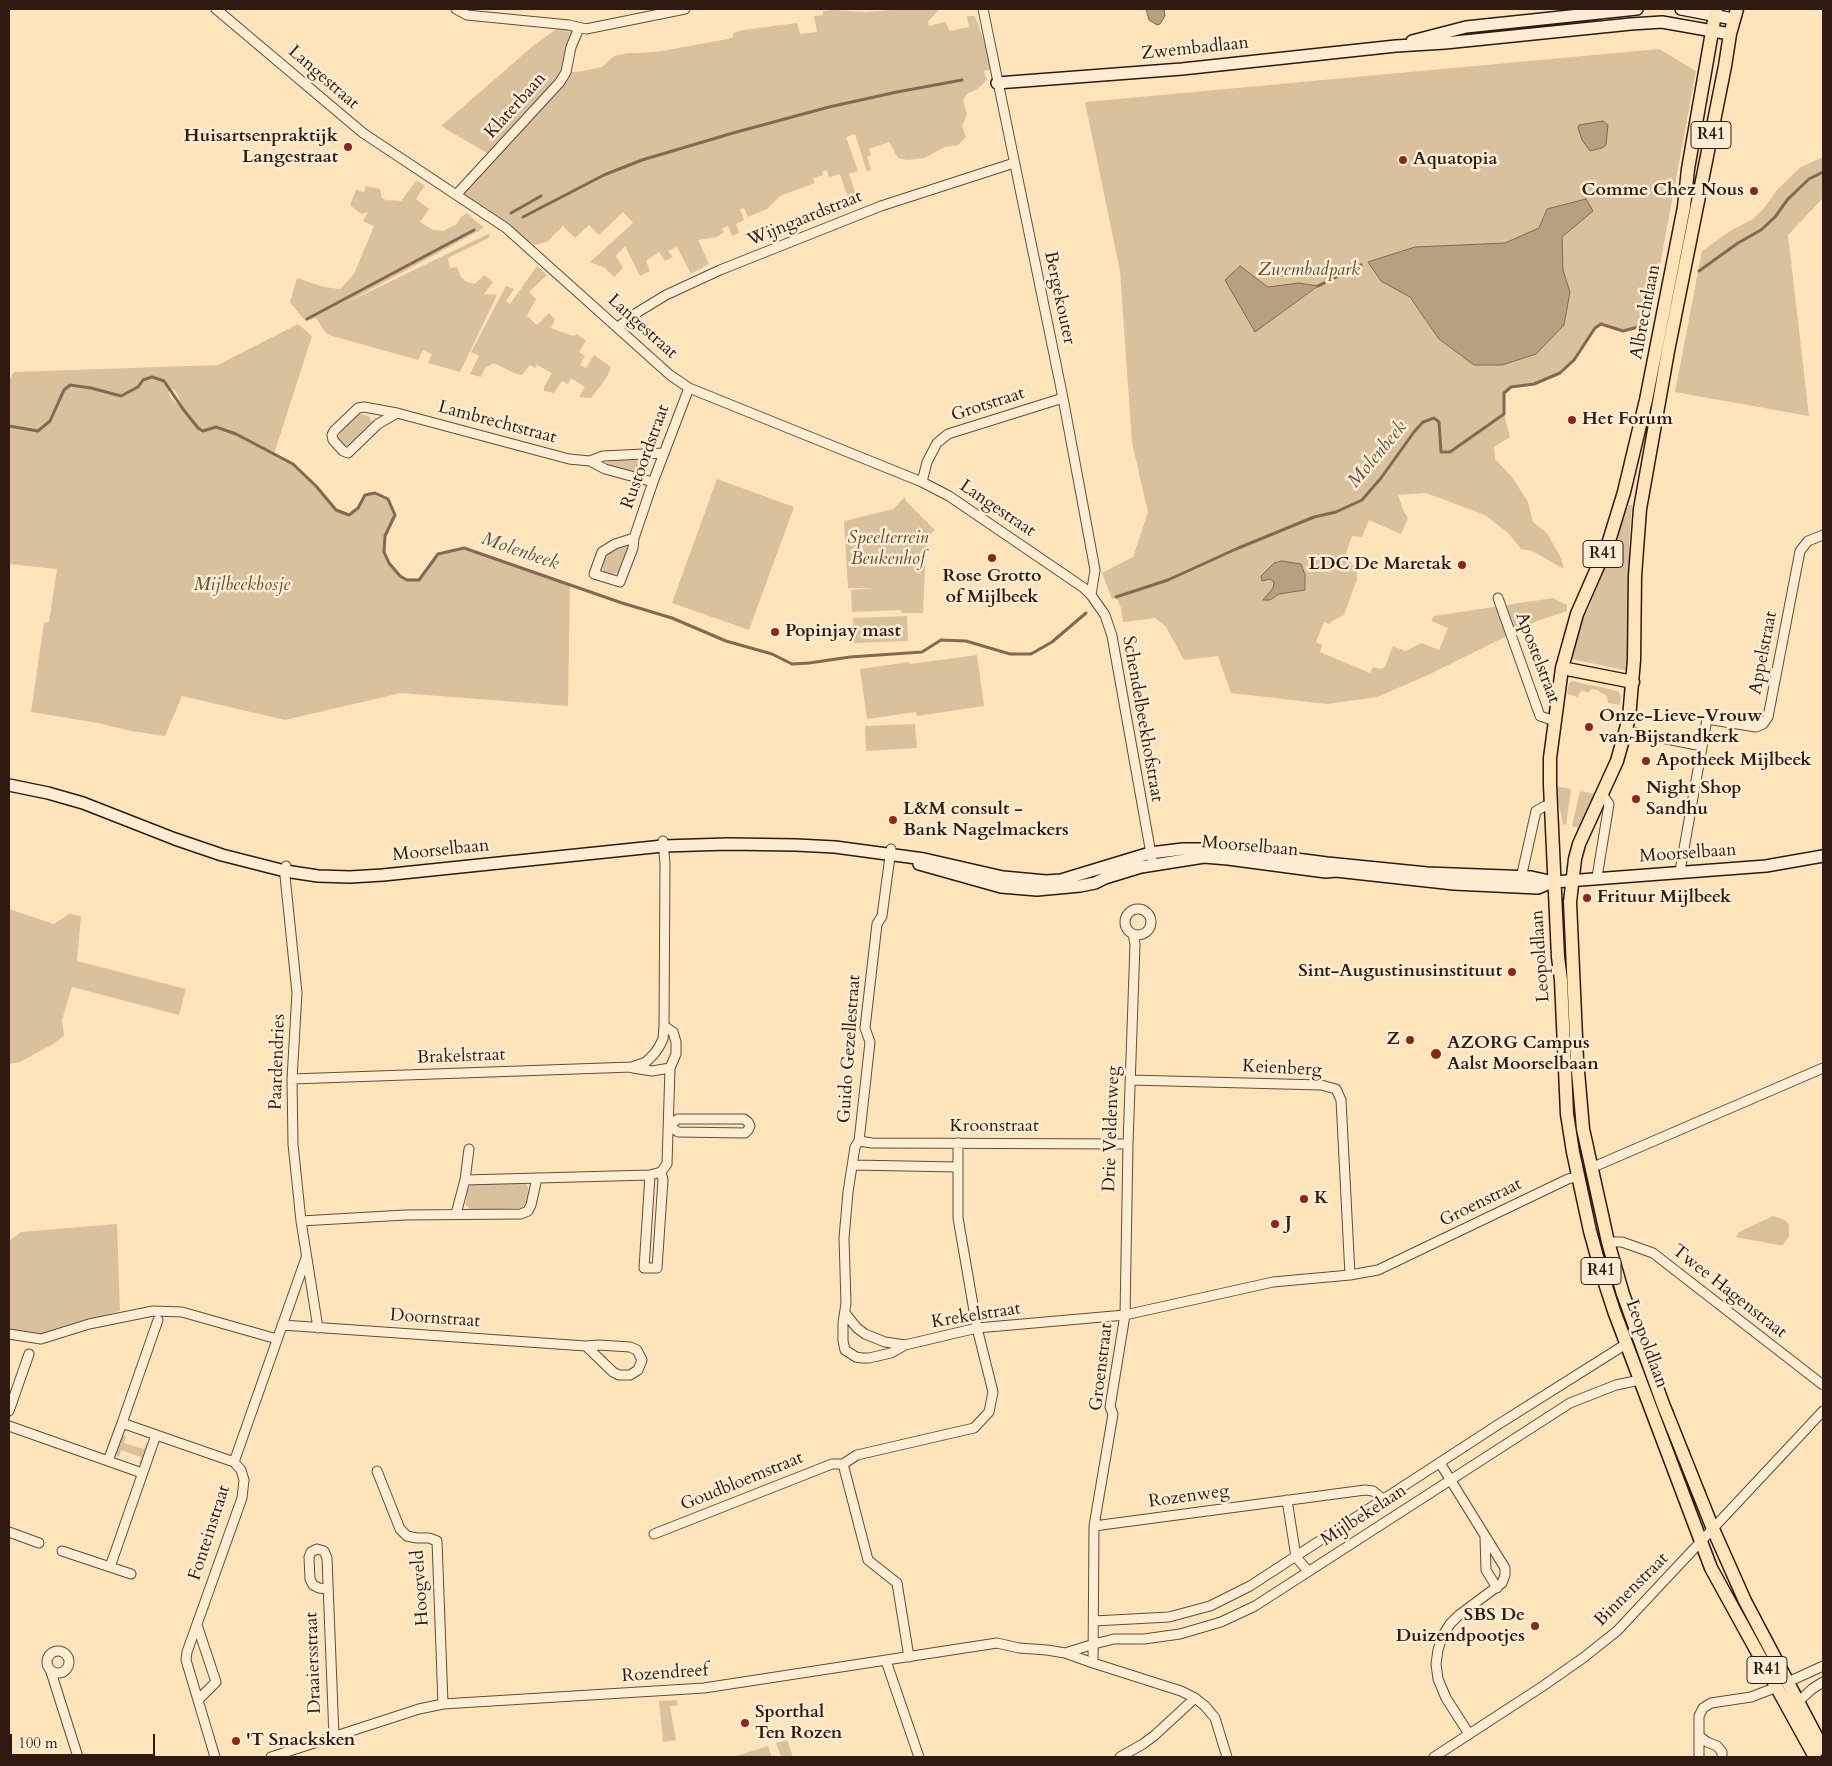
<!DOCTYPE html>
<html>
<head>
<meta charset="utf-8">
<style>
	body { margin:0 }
	#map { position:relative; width:1832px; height:1766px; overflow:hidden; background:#fde4bb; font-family:Cardo,serif }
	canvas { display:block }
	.frame { position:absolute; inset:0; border:10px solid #2f1911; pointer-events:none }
	.scale { position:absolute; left:10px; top:1734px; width:145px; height:22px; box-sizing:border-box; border:2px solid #2f1911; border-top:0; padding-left:6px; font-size:15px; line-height:18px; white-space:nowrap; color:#2f1911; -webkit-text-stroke:4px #feedd3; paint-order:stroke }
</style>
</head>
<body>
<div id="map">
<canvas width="1832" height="1766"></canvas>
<div class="frame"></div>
<div class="scale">100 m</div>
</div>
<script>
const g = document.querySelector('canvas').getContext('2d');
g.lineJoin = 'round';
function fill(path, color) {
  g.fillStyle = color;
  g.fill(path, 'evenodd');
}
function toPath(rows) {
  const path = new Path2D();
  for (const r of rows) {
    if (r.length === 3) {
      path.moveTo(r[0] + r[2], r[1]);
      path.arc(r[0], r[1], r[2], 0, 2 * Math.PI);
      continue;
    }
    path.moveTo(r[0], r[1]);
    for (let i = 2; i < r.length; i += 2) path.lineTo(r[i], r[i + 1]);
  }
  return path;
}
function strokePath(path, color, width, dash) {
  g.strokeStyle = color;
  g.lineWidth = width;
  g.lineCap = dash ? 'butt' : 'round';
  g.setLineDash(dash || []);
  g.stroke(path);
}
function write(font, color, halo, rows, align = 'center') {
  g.font = font + ' Cardo,serif';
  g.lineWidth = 5;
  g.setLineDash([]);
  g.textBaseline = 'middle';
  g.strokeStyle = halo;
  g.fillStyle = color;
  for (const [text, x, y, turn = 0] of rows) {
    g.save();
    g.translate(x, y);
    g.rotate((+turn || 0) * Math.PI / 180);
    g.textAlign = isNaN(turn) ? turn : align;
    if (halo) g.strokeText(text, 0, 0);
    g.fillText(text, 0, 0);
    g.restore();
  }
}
const green = toPath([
	[904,9,939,9,928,22,929,26,945,22,950,31,969,27,967,16,975,16,994,69,984,71,987,80,977,89,967,94,963,100,967,114,962,126,966,137,958,145,945,147,924,158,907,160,898,158,889,142,869,149,871,155,867,157,871,170,867,172,855,134,846,137,858,171,849,174,856,195,848,198,840,174,829,177,827,170,822,172,823,175,813,178,815,183,780,196,767,209,748,217,744,208,740,209,744,220,736,224,739,233,732,236,728,226,722,228,724,232,717,237,698,240,709,264,691,274,677,247,668,251,673,257,665,261,659,252,646,261,650,271,640,276,625,246,616,256,623,268,614,277,605,268,590,262,633,223,623,212,599,235,589,225,575,238,563,226,547,242,535,245,456,195,492,156,441,126,533,46,562,25,579,28,566,72,577,72,602,67,614,56,628,53,641,53,662,51,728,39,733,37,733,33,743,30,797,23,800,34,817,32,814,16,823,15,823,11,831,10,866,12],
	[1659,49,1696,71,1658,276,1646,325,1623,331,1609,325,1601,324,1595,328,1574,360,1560,373,1534,384,1511,387,1504,393,1504,414,1510,437,1494,447,1495,459,1512,477,1528,502,1533,522,1547,533,1561,558,1564,569,1532,551,1521,549,1509,534,1485,515,1426,493,1398,495,1404,512,1408,518,1401,534,1369,520,1362,537,1352,536,1346,553,1352,565,1357,568,1357,579,1344,615,1332,621,1330,624,1324,622,1316,642,1322,645,1320,652,1370,673,1373,667,1380,669,1385,667,1393,646,1405,651,1422,643,1439,650,1448,628,1431,621,1434,616,1553,598,1567,605,1567,611,1537,621,1428,675,1377,697,1327,704,1231,693,1218,656,1184,660,1166,627,1155,618,1123,622,1121,608,1116,597,1112,599,1102,573,1133,557,1148,512,1132,443,1120,271,1085,102],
	[1823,157,1823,198,1788,235,1809,416,1675,392,1702,251,1730,231,1753,219,1764,208,1777,190,1801,167],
	[416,181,425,185,416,199,429,209,420,222,433,230,443,231,457,224,461,217,467,213,484,228,344,304,490,233,489,238,448,258,450,268,457,267,461,277,467,282,475,284,484,275,493,282,484,294,497,295,460,372,428,363,432,354,423,350,418,360,332,336,326,333,316,318,305,321,290,302,297,278,324,287,340,289,354,274,374,226,363,221,368,212,361,214,350,205,356,190,364,192,366,186,380,189,382,198,386,200,401,201],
	[537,266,547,275,529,292,536,299,527,316,537,325,549,313,555,319,551,328,573,336,577,334,586,341,579,352,585,356,580,365,586,368,594,355,611,367,607,377,591,398,579,397,585,387,571,378,568,384,562,381,554,393,544,391,544,387,552,373,537,365,535,368,530,365,522,375,514,373,494,363,485,368,481,377,470,374,479,356,471,352,506,286,514,289,506,301,510,304],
	[298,324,312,336,274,454,293,464,316,486,336,510,349,515,358,508,365,495,375,493,388,499,395,515,385,536,384,552,389,563,400,576,407,580,419,580,438,554,464,548,570,585,568,706,401,693,285,720,182,696,165,736,131,731,98,723,31,712,44,623,49,622,57,569,9,564,9,380,14,372,218,365,214,367],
	[174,389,178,395,182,408,171,398,168,392],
	[359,413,370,417,372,423,352,445,346,446,340,443,338,439,341,430],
	[634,459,651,466,643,471,634,473,606,464,608,460],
	[717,479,794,507,749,630,672,603],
	[905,497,906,501,935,530,931,533,926,547,923,613,902,613,901,610,852,612,851,590,876,588,848,588,844,521,893,509],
	[1629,505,1632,505,1629,543,1629,671,1571,659,1566,649,1575,630,1588,610],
	[626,544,630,545,624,565,619,571,612,576,604,573,601,566,604,556,607,553],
	[907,616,908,641,854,643,853,618],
	[977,655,984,706,917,716,916,712,867,719,860,669,909,662,910,664],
	[1572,681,1618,691,1621,697,1620,705,1608,703,1607,696,1601,693,1598,690,1592,689,1588,693,1583,691,1580,692,1578,697,1567,694,1569,683],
	[915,724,917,748,866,751,865,726],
	[1555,786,1571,789,1566,825,1563,824],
	[1580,791,1595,794,1579,828,1572,826],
	[9,909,54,924,69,914,81,916,77,961,186,989,179,1015,72,987,62,1020,64,1036,53,1044,20,1062,9,1064],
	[523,1182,527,1185,529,1191,526,1203,522,1208,472,1211,466,1205,467,1190,471,1184],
	[1773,1216,1785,1220,1789,1225,1789,1236,1783,1245,1778,1245,1736,1237,1739,1232],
	[117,1224,120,1311,44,1334,9,1329,9,1241,21,1232],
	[123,1435,126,1436,124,1443,144,1449,146,1443,149,1444,142,1465,139,1464,141,1457,121,1450,119,1457,116,1455],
	[677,1700,678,1705,670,1706,676,1740,663,1742,659,1701],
	[787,1740,793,1757,781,1757,776,1743],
	[768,1746,772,1757,733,1757]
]);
const water = toPath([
	[1146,9,1164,9,1165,16,1160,24,1157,25,1149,20,1146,9],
	[1603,121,1608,125,1606,145,1602,148,1590,151,1582,140,1578,128,1579,125,1603,121],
	[1586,199,1593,211,1562,237,1563,270,1570,292,1564,325,1536,354,1502,365,1474,365,1439,339,1410,297,1381,281,1368,262,1415,247,1505,243,1539,228,1547,209,1586,199],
	[1240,266,1268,287,1299,283,1318,286,1255,332,1225,280,1240,266],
	[1282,561,1301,564,1305,575,1305,590,1279,594,1270,600,1263,600,1273,588,1274,582,1270,579,1262,581,1261,576,1274,563,1282,561]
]);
const stream = toPath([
	[511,213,541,196],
	[523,217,604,175,642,160,733,133,829,107,897,92,962,80],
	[1699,271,1738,243,1761,230,1775,217,1788,199,1809,179,1823,172],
	[1318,286,1361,265],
	[307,319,474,230],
	[9,426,38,431,50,421,64,390,70,385,91,388,121,396,138,387,143,380,152,377,164,381,183,409,198,428,203,431,216,427,236,434,293,464,316,486,336,510,349,515,358,508,365,495,375,493,388,499,395,515,385,536,384,552,389,563,400,576,407,580,419,580,438,554,464,548,622,603,672,618,726,641,772,654,792,664,809,663,850,657,922,652,941,640,966,641,1010,654,1031,654,1052,642,1086,613],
	[1116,597,1168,580,1236,549,1314,517,1336,512,1362,500,1381,478,1414,432,1423,422,1434,418,1439,422,1441,452,1450,452,1504,414,1504,393,1511,387,1534,384,1560,373,1574,360,1595,328,1601,324,1623,331,1646,325]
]);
const street = toPath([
	[216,9,363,133,506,228,670,375,689,388,922,482,949,496,1084,588,1091,595,1105,615,1112,636,1153,865],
	[456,9,467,15,569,25,586,29,685,9],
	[983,9,1063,398,1093,559,1095,570,1091,595],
	[456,195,560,82,566,72,571,47,579,28],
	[618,327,638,312,666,295,720,270,881,206,1014,163],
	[397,413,378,424,348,453,343,451,333,440,332,435,334,431,358,408,364,407,397,413,569,459,590,461,605,469,653,482],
	[590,461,603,456,664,453],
	[922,482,927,462,937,443,948,434,1063,398],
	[634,538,615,544,602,552,594,574,620,582,633,548,634,538,653,482,689,388],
	[1498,598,1540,716,1555,721],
	[1626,731,1702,746],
	[891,849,882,916,877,924,865,1028,870,1042,859,1141,855,1147,848,1192,844,1238,846,1303,843,1323,843,1341,845,1350,856,1357,862,1358,869,1358,891,1353,905,1345],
	[286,866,285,876,297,993,292,1079,293,1144,301,1221,318,1328],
	[1680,871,1707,719,1756,727,1763,724,1768,717,1800,551,1808,541,1823,535],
	[1597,877,1609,804,1602,794],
	[1521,878,1536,811,1545,806,1550,806],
	[1138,922,13],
	[633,1068,652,1071,670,1068],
	[292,1079,632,1067,646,1062,654,1054,659,1047,663,1039,664,1026,665,864,663,841],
	[1130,1080,1321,1085,1336,1089,1341,1100,1350,1275],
	[678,1119,744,1119,748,1122,750,1126,748,1130,745,1133,678,1132,669,1125,678,1119],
	[859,1141,872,1143,1128,1144],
	[853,1165,958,1167],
	[1592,1166,1598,1165,1823,1068],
	[650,1175,644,1268,657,1268,663,1180,661,1172],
	[465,1180,469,1149],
	[456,1214,465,1180,650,1175,661,1172,667,1164,670,1068,676,1054,676,1042,673,1032,664,1026],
	[301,1221,405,1215,521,1214,528,1211,531,1205,537,1178],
	[1608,1242,1622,1242,1653,1253,1823,1385],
	[845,1313,857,1328,865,1334,885,1342,905,1345,977,1328,1125,1315,1128,1144,1135,944,1133,934],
	[158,1320,122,1423,234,1462],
	[282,1325,586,1346],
	[9,1334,41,1339,89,1324,153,1311,182,1312,277,1339],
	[599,1345,630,1347,637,1350,642,1360,638,1370,630,1375,619,1375,613,1372,586,1346,599,1345],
	[9,1411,29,1354],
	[9,1426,142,1473],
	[108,1461,122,1423],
	[1440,1463,1505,1568,1505,1575,1502,1583,1459,1615,1450,1624,1442,1637,1438,1650,1436,1664,1438,1679,1446,1698,1469,1734],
	[843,1464,868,1560,897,1583,909,1657],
	[377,1471,400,1529,407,1536,417,1538,429,1538,437,1541,443,1704],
	[1287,1500,1296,1557,1308,1571],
	[1094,1526,1365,1490,1373,1491,1383,1499],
	[9,1532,39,1543],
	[654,1534,832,1464,843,1464,857,1455,974,1428,989,1412,993,1392,977,1328,958,1218,958,1143],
	[1485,1537,1486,1570,1497,1588],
	[62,1551,131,1574],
	[110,1567,156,1435],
	[328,1589,319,1588,313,1585,310,1579,309,1557,311,1552,317,1549,324,1551,327,1558,334,1737],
	[1094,1621,1169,1617,1210,1606,1250,1586,1499,1424,1626,1344],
	[197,1625,216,1682,198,1700],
	[58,1662,11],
	[1065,1653,1094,1644,1114,1639,1144,1639,1180,1634,1221,1622,1255,1606,1570,1403,1616,1385,1640,1380],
	[886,1661,919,1757],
	[51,1672,78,1757],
	[1788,1682,1823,1666],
	[1798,1702,1812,1689,1823,1682],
	[1699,1736,1707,1742,1717,1746,1722,1752,1722,1757],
	[215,1757,186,1660,187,1652,242,1498,244,1480,241,1470,234,1462,306,1258],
	[271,1757,419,1709,443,1704,704,1688,997,1643,1019,1648,1047,1650,1065,1653,1093,1663],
	[1120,1757,1143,1744,1155,1735,1195,1698],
	[1227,1757,1215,1718,1205,1706,1195,1698,1181,1691,1093,1663,1094,1526,1113,1414,1110,1407,1125,1315,1273,1282,1350,1275,1378,1270,1568,1179,1579,1176],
	[1434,1757,1543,1686,1583,1658,1617,1631,1823,1411],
	[1699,1757,1699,1716,1703,1708,1711,1703,1751,1697,1777,1687]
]);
const secondary = toPath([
	[1681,9,1733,19],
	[1412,41,1466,27,1637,9],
	[997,83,1182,69,1396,46,1445,43,1631,24,1662,22,1730,34],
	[9,785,48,793,83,803,175,839,222,855,285,871,318,876,350,877,383,875,663,846,728,844,796,845,835,847,924,859,1003,877,1046,881,1061,880,1150,853,1183,849,1205,849,1241,852,1327,863,1427,873,1531,877,1554,882,1766,866,1823,856],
	[919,864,1001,887,1037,890,1080,886,1095,883,1105,878,1141,867,1204,857,1228,859,1326,872,1336,871,1454,884,1538,888,1552,882]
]);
const primary = toPath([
	[1716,9,1688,169,1684,207,1646,400,1624,492,1609,541,1577,614,1562,668,1550,758,1550,785,1558,957,1561,980,1567,1114,1573,1152,1590,1231,1601,1271,1614,1311,1711,1568,1815,1757],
	[1737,9,1730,34,1725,66,1668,351,1640,509,1635,576,1634,660,1629,718,1617,761,1579,844,1575,859,1570,902,1577,1060,1583,1129,1608,1242,1623,1294,1663,1404,1713,1529,1745,1601,1823,1749],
	[1562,668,1633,682]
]);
const markers = [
	[348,147,5,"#8f2418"],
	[1403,160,5,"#8f2418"],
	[1754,191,5,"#8f2418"],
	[1572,420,5,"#8f2418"],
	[992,558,5,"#8f2418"],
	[1462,565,5,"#8f2418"],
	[775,632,5,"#8f2418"],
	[1589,727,5,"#8f2418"],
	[1646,761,5,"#8f2418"],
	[1636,799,5,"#8f2418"],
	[893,820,5,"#8f2418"],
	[1587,898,5,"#8f2418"],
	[1512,972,5,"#8f2418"],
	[1410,1040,5,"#8f2418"],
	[1436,1054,6,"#8f2418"],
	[1304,1199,5,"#8f2418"],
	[1275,1224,5,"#8f2418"],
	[1535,1626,5,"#8f2418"],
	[745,1723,5,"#8f2418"],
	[236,1741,5,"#8f2418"]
];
const shields = [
	[1711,135,40],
	[1603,554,40],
	[1601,1271,40],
	[1767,1670,40]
];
const shieldNames = [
	["R41",1711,135],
	["R41",1603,554],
	["R41",1601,1271],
	["R41",1767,1670]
];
const streetNames = [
	["Zwembadlaan",1195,49,-6],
	["Langestraat",323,78,41],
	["Klaterbaan",516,106,-48],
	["Wijngaardstraat",805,219,-22],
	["Bergekouter",1059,298,78],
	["Albrechtlaan",1646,312,-79],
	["Langestraat",642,327,42],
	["Grotstraat",988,405,-18],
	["Lambrechtstraat",497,423,15],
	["Rustoordstraat",646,457,-70],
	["Langestraat",997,509,34],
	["Appelstraat",1764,653,-79],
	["Apostelstraat",1537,658,69],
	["Schendelbeekhofstraat",1142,719,80],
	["Moorselbaan",1250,847,5],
	["Moorselbaan",441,851,-6],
	["Moorselbaan",1688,854,-4],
	["Leopoldlaan",1541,956,-94],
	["Guido Gezellestraat",850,1049,-86],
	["Brakelstraat",461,1057,-2],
	["Paardendries",278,1062,-88],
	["Keienberg",1282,1069,3],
	["Kroonstraat",994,1127],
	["Drie Veldenweg",1112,1129,-88],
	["Groenstraat",1481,1203,-26],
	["Twee Hagenstraat",1729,1292,38],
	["Krekelstraat",976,1316,-9],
	["Doornstraat",435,1319,4],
	["Leopoldlaan",1646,1344,70],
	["Groenstraat",1102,1367,-83],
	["Goudbloemstraat",742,1482,-22],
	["Rozenweg",1189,1497,-8],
	["Mijlbekelaan",1364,1516,-33],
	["Fonteinstraat",210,1533,-72],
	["Hoogveld",421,1588,-94],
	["Binnenstraat",1632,1590,-45],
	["Draaiersstraat",314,1663,-92],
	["Rozendreef",665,1674,-4]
];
const poiNames = [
	["Huisartsenpraktijk",338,137,"right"],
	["Langestraat",338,158,"right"],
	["Aquatopia",1413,160],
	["Comme Chez Nous",1744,191,"right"],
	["Het Forum",1582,420],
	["LDC De Maretak",1452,565,"right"],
	["Rose Grotto",992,577,"center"],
	["of Mijlbeek",992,598,"center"],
	["Popinjay mast",785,632],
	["Onze-Lieve-Vrouw",1599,717],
	["van Bijstandkerk",1599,738],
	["Apotheek Mijlbeek",1656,761],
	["Night Shop",1646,789],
	["Sandhu",1646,810],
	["L&M consult -",903,810],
	["Bank Nagelmackers",903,831],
	["Frituur Mijlbeek",1597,898],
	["Sint-Augustinusinstituut",1502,972,"right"],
	["Z",1400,1040,"right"],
	["AZORG Campus",1447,1044],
	["Aalst Moorselbaan",1447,1065],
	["K",1314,1199],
	["J",1285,1224],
	["SBS De",1525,1616,"right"],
	["Duizendpootjes",1525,1637,"right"],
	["Sporthal",755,1713],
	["Ten Rozen",755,1734],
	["'T Snacksken",246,1741]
];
const parkNames = [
	["Zwembadpark",1309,271],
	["Speelterrein",888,539],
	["Beukenhof",888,560],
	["Mijlbeekbosje",242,586]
];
const waterNames = [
	["Molenbeek",1378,455,-50],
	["Molenbeek",520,552,19]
];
fill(green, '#dac19e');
fill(water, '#b79f81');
strokePath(water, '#816954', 1);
strokePath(stream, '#816954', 3);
strokePath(street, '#624c3c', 11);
strokePath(secondary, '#2f1911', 14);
strokePath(primary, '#2f1911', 15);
strokePath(street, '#feedd3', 9);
strokePath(secondary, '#feedd3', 11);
strokePath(primary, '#fde4bb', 12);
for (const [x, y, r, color] of markers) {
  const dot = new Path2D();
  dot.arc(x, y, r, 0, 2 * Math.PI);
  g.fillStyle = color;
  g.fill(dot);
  strokePath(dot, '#feedd3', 2);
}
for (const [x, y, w] of shields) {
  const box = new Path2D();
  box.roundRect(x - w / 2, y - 13.5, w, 27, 4);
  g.fillStyle = '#feedd3';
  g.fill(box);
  strokePath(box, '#2f1911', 1);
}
write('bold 16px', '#2f1911', null, shieldNames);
write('18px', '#2f1911', '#feedd3', streetNames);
write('bold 18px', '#2f1911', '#feedd3', poiNames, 'left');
write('italic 18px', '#624b3b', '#feedd3', parkNames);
write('italic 19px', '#654f3e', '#feedd3', waterNames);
</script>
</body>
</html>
